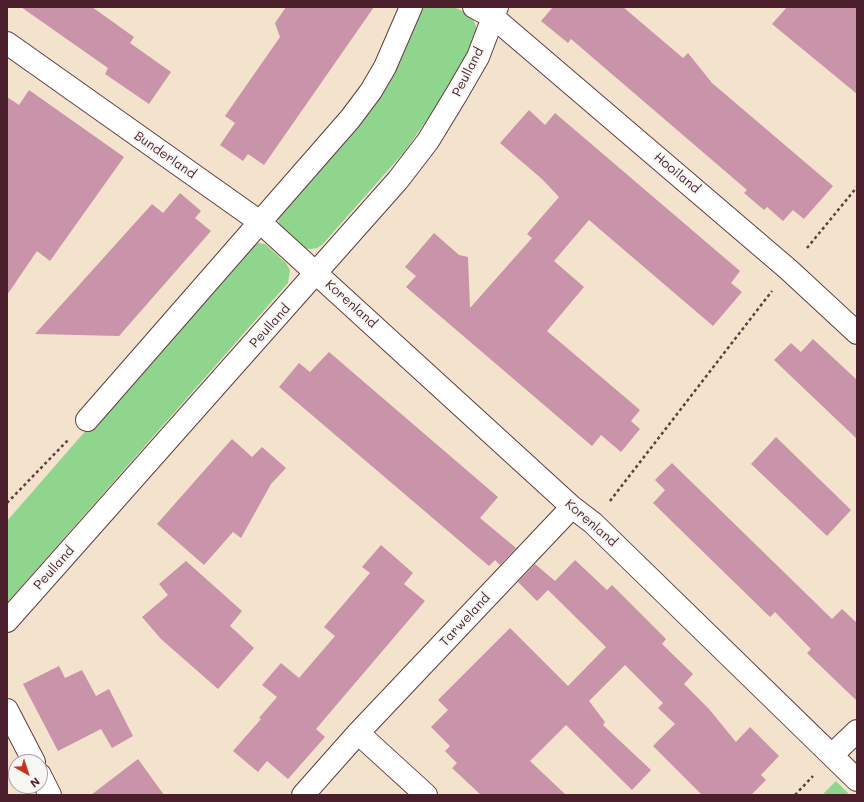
<!DOCTYPE html>
<html>
<head>
<meta charset="utf-8">
<style>
	body { margin:0 }
	#map { position:relative; width:864px; height:802px; overflow:hidden; background:#f3e3cc; font-family:Mali,sans-serif }
	canvas { display:block }
	.frame { position:absolute; inset:0; border:8px solid #4a1f2b; pointer-events:none }
	.north { position:absolute; left:8px; top:754px; width:40px; height:40px; box-sizing:border-box; background:#f6f6f2; border:1px solid #b1a0a2; border-radius:50%; rotate:141deg; font-size:11px; font-weight:700; line-height:16px; text-align:center; color:#4a1f2b }
	.north::after { content:''; display:block; margin:auto; width:14px; height:18px; background:#c8321e; clip-path:polygon(50% 0,100% 100%,50% 72%,0 100%) }
</style>
</head>
<body>
<div id="map">
<canvas width="864" height="802"></canvas>
<div class="frame"></div>
<div class="north">N</div>
</div>
<script>
const g = document.querySelector('canvas').getContext('2d');
g.lineJoin = 'round';
function fill(path, color) {
  g.fillStyle = color;
  g.fill(path, 'evenodd');
}
function toPath(rows) {
  const path = new Path2D();
  for (const r of rows) {
    path.moveTo(r[0], r[1]);
    for (let i = 2; i < r.length; i += 2) path.lineTo(r[i], r[i + 1]);
  }
  return path;
}
function strokePath(path, color, width, dash) {
  g.strokeStyle = color;
  g.lineWidth = width;
  g.lineCap = dash ? 'butt' : 'round';
  g.setLineDash(dash || []);
  g.stroke(path);
}
function write(font, color, halo, rows, align = 'center') {
  g.font = font + ' Mali,sans-serif';
  g.lineWidth = 4;
  g.setLineDash([]);
  g.textBaseline = 'middle';
  g.strokeStyle = halo;
  g.fillStyle = color;
  for (const [text, x, y, turn = 0] of rows) {
    g.save();
    g.translate(x, y);
    g.rotate((+turn || 0) * Math.PI / 180);
    g.textAlign = isNaN(turn) ? turn : align;
    if (halo) g.strokeText(text, 0, 0);
    g.fillText(text, 0, 0);
    g.restore();
  }
}
const green = toPath([
	[421,7,454,7,468,14,473,19,476,26,476,33,471,47,449,88,405,151,322,245,317,248,311,249,303,248,279,228,278,213],
	[250,242,265,244,286,263,290,270,288,283,7,603,7,521],
	[836,781,850,795,822,795]
]);
const building = toPath([
	[21,7,92,7,134,37,130,43,171,72,149,104,105,74,108,68],
	[286,7,374,7,264,165,248,154,243,161,220,145,235,123,225,116,280,37,275,23],
	[553,7,623,7,683,58,688,53,712,83,833,186,804,219,793,210,783,221,767,207,764,210,744,193,747,190,571,39,568,43,541,21],
	[787,7,857,7,857,94,772,24],
	[29,90,124,157,50,261,37,251,7,295,7,97,19,105],
	[529,110,545,125,555,113,740,271,731,283,742,292,713,326,589,220,554,261,584,287,547,331,640,410,631,421,640,429,621,452,601,435,592,446,406,287,416,276,405,267,434,233,459,255,468,257,470,308,532,238,527,234,559,197,542,179,500,143],
	[180,193,201,211,195,218,211,231,119,336,35,334,152,204,163,213],
	[813,339,857,380,857,439,774,360,791,343,801,352],
	[329,352,498,497,480,518,516,548,500,565,495,560,489,566,279,387,299,363,310,372],
	[776,437,851,510,827,536,751,464],
	[232,439,252,457,262,447,286,468,271,484,241,538,233,532,204,565,157,524],
	[672,463,832,619,842,609,857,623,857,701,807,653,811,649,775,612,770,617,653,503,665,490,655,480],
	[381,545,413,573,404,584,425,601,316,729,325,737,288,779,267,761,258,772,233,751,261,719,259,718,277,697,262,685,281,663,299,678,335,636,324,627,370,573,362,567],
	[575,560,607,590,612,585,666,639,662,644,693,674,684,684,709,709,736,742,750,727,779,756,761,775,766,780,751,795,702,795,653,746,675,724,658,708,663,703,625,665,589,701,605,722,603,725,651,770,632,790,566,725,530,761,566,795,481,795,452,768,457,763,445,751,450,746,431,727,448,710,438,700,510,628,568,686,606,647,548,590,537,601,518,582,535,564,555,581],
	[186,561,242,611,230,626,254,648,218,689,161,639,142,617,168,595,159,584],
	[59,666,65,678,82,670,96,696,109,689,133,736,112,748,101,729,58,751,23,684],
	[138,759,164,795,91,795]
]);
const path = toPath([
	[807,248,857,187],
	[610,501,772,291],
	[7,503,69,439],
	[795,795,813,776]
]);
const street = toPath([
	[474,7,493,17,789,270,857,333],
	[7,43,260,222,572,507,593,523,857,780],
	[87,420,350,119,371,91,385,67,411,7],
	[7,621,398,180,428,141,456,95,478,57,497,7],
	[7,710,34,762],
	[358,733,426,795],
	[832,755,857,731],
	[40,775,50,795],
	[303,795,358,733,572,507]
]);
const streetNames = [
	["Peulland",468,72,-63],
	["Bunderland",165,155,35],
	["Hooiland",677,173,40],
	["Korenland",351,304,42],
	["Peulland",270,326,-48],
	["Korenland",591,523,41],
	["Peulland",54,568,-48],
	["Tarweland",465,620,-47]
];
fill(green, '#8fd58e');
fill(building, '#c993a9');
strokePath(street, '#633c43', 24);
strokePath(path, '#633c43', 2.5, [3, 3]);
strokePath(street, '#fff', 22);
write('13px', '#4a1f2b', '#f6f6f2', streetNames);
</script>
</body>
</html>
